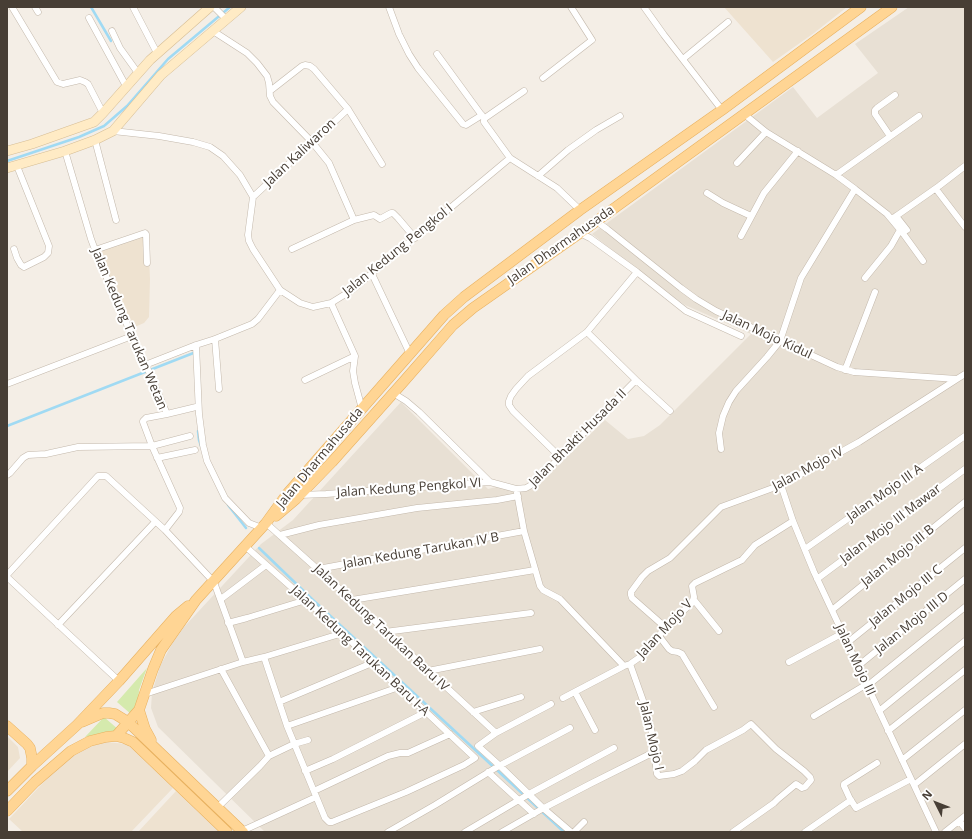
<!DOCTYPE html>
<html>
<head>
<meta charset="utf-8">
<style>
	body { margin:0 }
	#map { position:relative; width:972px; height:839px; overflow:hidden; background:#f4eee6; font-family:"Open Sans",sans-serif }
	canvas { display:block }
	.frame { position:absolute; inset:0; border:8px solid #473e35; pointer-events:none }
	.north { position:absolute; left:916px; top:783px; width:40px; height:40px; -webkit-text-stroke:3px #fff; paint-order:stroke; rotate:312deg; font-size:11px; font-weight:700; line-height:16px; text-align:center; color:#473e35 }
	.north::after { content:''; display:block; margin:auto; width:14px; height:18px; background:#473e35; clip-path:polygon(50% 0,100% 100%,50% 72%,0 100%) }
</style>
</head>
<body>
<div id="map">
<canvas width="972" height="839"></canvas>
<div class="frame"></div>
<div class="north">N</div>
</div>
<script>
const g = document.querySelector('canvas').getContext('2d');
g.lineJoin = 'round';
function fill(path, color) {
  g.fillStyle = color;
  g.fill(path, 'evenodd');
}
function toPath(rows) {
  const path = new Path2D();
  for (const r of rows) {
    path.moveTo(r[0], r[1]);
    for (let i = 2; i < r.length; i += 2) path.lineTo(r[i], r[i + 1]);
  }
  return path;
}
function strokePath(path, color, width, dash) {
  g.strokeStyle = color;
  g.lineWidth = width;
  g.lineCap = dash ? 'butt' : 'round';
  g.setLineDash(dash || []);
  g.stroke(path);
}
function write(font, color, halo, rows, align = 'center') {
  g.font = font + ' "Open Sans",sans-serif';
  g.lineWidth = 4;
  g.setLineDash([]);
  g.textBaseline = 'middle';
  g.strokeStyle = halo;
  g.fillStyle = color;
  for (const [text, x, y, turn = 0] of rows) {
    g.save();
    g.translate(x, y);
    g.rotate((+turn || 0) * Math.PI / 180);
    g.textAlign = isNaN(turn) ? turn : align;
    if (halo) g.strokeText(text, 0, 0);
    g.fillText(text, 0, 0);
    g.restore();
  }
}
const residential = toPath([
	[909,7,965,7,965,832,265,832,158,727,151,708,152,693,160,666,172,644,184,627,261,544,293,520,401,402,488,489,509,484,533,489,605,420,628,439,644,436,660,425,751,334,685,305,648,279,592,234,793,87,817,118,878,73,855,44]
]);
const education = toPath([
	[724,7,847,7,814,33,773,62],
	[148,232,150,279,149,317,144,323,130,329,97,250],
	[7,736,18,747,20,758,7,772],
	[105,742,127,744,173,788,131,832,23,832,9,819,72,752],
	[176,791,219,832,138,832]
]);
const green = toPath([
	[147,668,139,690,138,709,132,715,117,702],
	[104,717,119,730,85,737]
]);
const stream = toPath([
	[91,7,111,41],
	[7,161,79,137,104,126,127,106,168,59,230,7],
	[7,426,196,352],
	[198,431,199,440,201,446],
	[228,505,246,528],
	[259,548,313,600,564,832]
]);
const street = toPath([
	[12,7,57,82,63,84,80,80,85,82,88,84,103,113],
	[35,7,38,12],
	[133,7,157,53],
	[214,7,226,19],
	[389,7,399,34,409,54,418,68,463,124,466,125,482,115],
	[644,7,664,35,722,110],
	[89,18,126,86],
	[112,31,120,48,138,73],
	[213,31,247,53,257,63,267,76,269,83,270,96,273,102,312,142,329,163,354,220],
	[437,54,483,117],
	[683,59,728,22],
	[543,78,592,40,571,7],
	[270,91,302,66,305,65,310,66,314,69,348,109,382,164],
	[524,91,485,118,484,120,484,122,510,158,557,188,580,210],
	[744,114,766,132,836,175,855,189,887,214,902,232,923,261],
	[113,131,159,136,193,142,210,147,223,156,240,175,253,197,248,235,249,241,253,249,280,290,300,303,313,307,331,303,352,290,510,158],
	[890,136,875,114,875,110,877,108,895,95],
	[95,140,116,220],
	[65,151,91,239,97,255,132,336,150,374,167,414,146,418,143,421,143,422,152,446,180,508,179,512,165,530],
	[737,163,766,132],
	[836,175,919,116],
	[538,176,568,150,596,130,620,116],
	[936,189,965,227],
	[707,193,723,203,751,216],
	[253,197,348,109],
	[896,216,907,230],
	[892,219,939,186,965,166],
	[596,221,607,229,681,288,696,299,716,311,837,367,854,372,957,379,965,374],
	[580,233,590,238,637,272,686,311,741,336],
	[741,236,764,193,798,151],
	[14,249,17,258,21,265,24,267,44,257,48,253,49,246,17,166],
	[292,249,354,220,374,215,380,219,391,213,393,213,398,218,415,238],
	[95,250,145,233,146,234,147,263],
	[372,274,410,354],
	[865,278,891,246,900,230],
	[331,303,355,356,353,371,355,383,362,409],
	[587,332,636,380,670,411],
	[215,339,219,389],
	[196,345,199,414,203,445,207,461,225,498,249,523,262,528],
	[145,365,196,345,215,339,252,324,258,319,280,290],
	[845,370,875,292],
	[305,380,355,356],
	[7,384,132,336],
	[393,393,406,401,419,412,490,482],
	[167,414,196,407],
	[721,449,719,433,723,416,729,402,736,391,767,357,780,341,801,278,855,189],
	[560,457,513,411,509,405,509,401,511,396,516,389,528,376,587,332,637,272],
	[157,458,195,450],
	[7,475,10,473,23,458,28,455,46,454,78,447,152,446,190,436],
	[781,485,793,521,814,572,936,832],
	[517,493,524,531,540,586,543,590,560,599,624,666],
	[300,495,326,494,490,482,516,489,526,488,533,484,570,447,636,380],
	[266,523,352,600,496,733],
	[280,535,319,525,417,508,497,500,518,496],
	[245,546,343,633,372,663,426,712,475,758,464,765,406,792,332,822,329,822,325,818,287,726,264,657],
	[805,549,965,436],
	[318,569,524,531],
	[7,575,98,476,106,476,165,530,213,581,215,585,243,662],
	[7,577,119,681],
	[817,579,965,469],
	[221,599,266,565],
	[352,600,535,570],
	[694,600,719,631],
	[832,610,965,502],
	[228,623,247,618,306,600],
	[58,625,155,522],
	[665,627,632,598,631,595,631,592,642,577,648,571,670,558,721,507,781,485,859,442,957,379],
	[385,632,531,613],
	[659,636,669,649,672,651,678,652,682,654,714,707],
	[847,643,965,548],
	[789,662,843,633],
	[630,664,646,709,652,733,657,774,659,776,674,774,682,771,695,761,706,750,743,730,751,724,776,749,804,771,810,777,811,780,805,787,802,788,796,784,778,799,774,803,733,832],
	[858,666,965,579],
	[221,669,269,756],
	[428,671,540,649],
	[867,686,965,607],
	[575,692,595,730],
	[145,694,243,662,264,657,343,633],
	[563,698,624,666,630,664,640,657,659,636,665,627,692,603,694,597,692,586,695,583,742,560,755,545,793,521],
	[279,702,372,663],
	[551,704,496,733,478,746,499,765,543,808,571,832],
	[879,711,965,641],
	[473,712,521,697],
	[814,716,867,684],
	[287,726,399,687],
	[888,731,965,670],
	[902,760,965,710],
	[877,763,844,784,844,786,850,799,856,808,911,779],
	[305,771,333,759,426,712],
	[488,772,534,814],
	[914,785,965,744],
	[314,791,388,756,400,753,408,753,450,734],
	[218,807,260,766,269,756,294,744,308,740],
	[959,821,965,828],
	[242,831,316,797],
	[388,832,435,805,497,767,570,728],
	[465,832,529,794,614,748],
	[502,832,542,809,590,784,654,752],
	[574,832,584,822],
	[805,832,851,800],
	[945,832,965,816]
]);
const secondary = toPath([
	[7,151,32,144,94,122,103,113,150,60,210,7],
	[7,168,65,151,95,140,113,131,161,75,241,7]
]);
const primary = toPath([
	[276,516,296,499,332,462,405,380,453,325,473,308,580,233,892,7],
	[139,710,145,729,151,740],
	[82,722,103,713,109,713,115,714,128,722,243,832],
	[7,726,27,744,30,748,32,758,32,766],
	[116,736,124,738,133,742,227,832],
	[7,791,32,766,77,725,119,681,176,616,188,606],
	[7,811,35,782,71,751,90,741,106,737,116,736,139,710,153,669,161,650,196,600,266,523,287,494,444,315,464,297,580,210,722,110,861,7]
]);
const streetNames = [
	["Jalan Kaliwaron",300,153,-43],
	["Jalan Dharmahusada",561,245,-35],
	["Jalan Kedung Pengkol I",398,250,-39],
	["Jalan Kedung Tarukan Wetan",129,329,67],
	["Jalan Mojo Kidul",767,335,25],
	["Jalan Bhakti Husada II",578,438,-45],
	["Jalan Dharmahusada",320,458,-50],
	["Jalan Mojo IV",808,469,-28],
	["Jalan Kedung Pengkol VI",409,488,-4],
	["Jalan Mojo III A",885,493,-35],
	["Jalan Mojo III Mawar",891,524,-37],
	["Jalan Kedung Tarukan IV B",421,551,-10],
	["Jalan Mojo III B",898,556,-39],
	["Jalan Mojo III C",906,596,-39],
	["Jalan Mojo III D",912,623,-39],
	["Jalan Kedung Tarukan Baru IV",381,628,43],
	["Jalan Mojo V",665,629,-47],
	["Jalan Kedung Tarukan Baru I-A",360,651,43],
	["Jalan Mojo III",855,660,65],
	["Jalan Mojo I",651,736,77]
];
fill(residential, '#e8e0d4');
fill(education, '#eee2d0');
fill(green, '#d5eaad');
strokePath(stream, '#a0daf3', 2.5);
strokePath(street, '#c3b8ab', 7);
strokePath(secondary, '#d6bd94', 10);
strokePath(primary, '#e8b160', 11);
strokePath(street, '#fff', 6);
strokePath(secondary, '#ffebc5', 9);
strokePath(primary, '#ffd594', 10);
write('13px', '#473e35', '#fff', streetNames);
</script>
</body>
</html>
